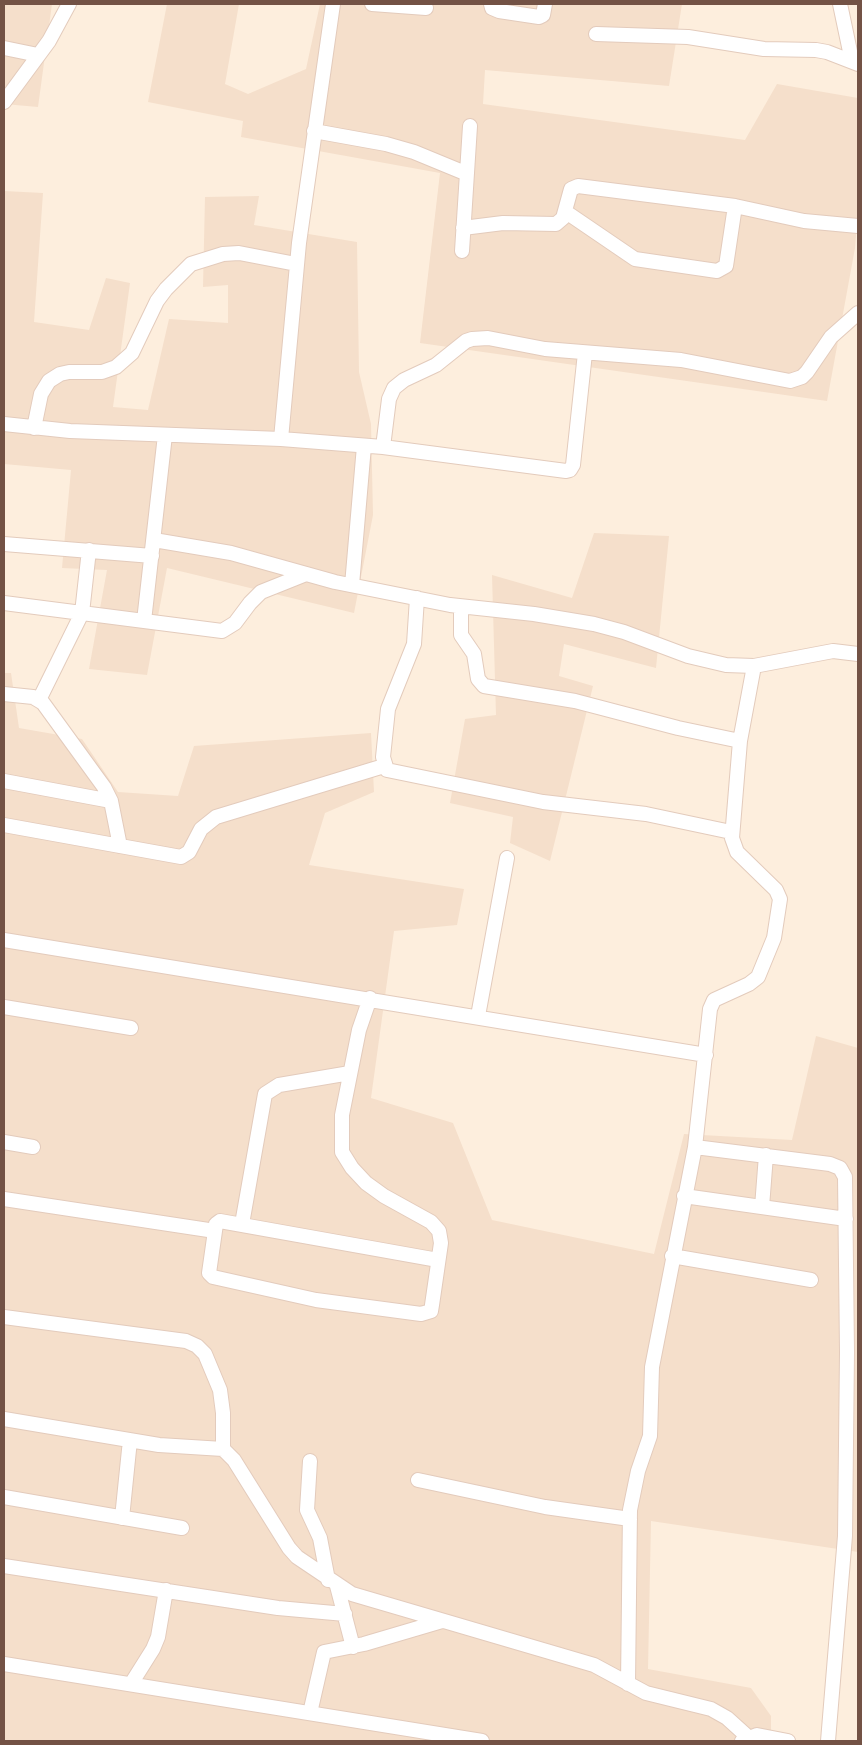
<!DOCTYPE html>
<html>
<head>
<meta charset="utf-8">
<style>
	body { margin:0 }
	#map { position:relative; width:862px; height:1745px; overflow:hidden; background:#fdeedd; font-family:Overpass,sans-serif }
	canvas { display:block }
	.frame { position:absolute; inset:0; border:5px solid #735245; pointer-events:none }
</style>
</head>
<body>
<div id="map">
<canvas width="862" height="1745"></canvas>
<div class="frame"></div>
</div>
<script>
const g = document.querySelector('canvas').getContext('2d');
g.lineJoin = 'round';
function fill(path, color) {
  g.fillStyle = color;
  g.fill(path, 'evenodd');
}
function toPath(rows) {
  const path = new Path2D();
  for (const r of rows) {
    path.moveTo(r[0], r[1]);
    for (let i = 2; i < r.length; i += 2) path.lineTo(r[i], r[i + 1]);
  }
  return path;
}
function strokePath(path, color, width, dash) {
  g.strokeStyle = color;
  g.lineWidth = width;
  g.lineCap = dash ? 'butt' : 'round';
  g.setLineDash(dash || []);
  g.stroke(path);
}
const residential = toPath([
	[4,4,52,4,38,107,4,104],
	[167,4,239,4,225,84,248,94,306,69,320,4,682,4,669,86,485,70,483,104,745,140,777,84,858,98,858,210,855,248,827,401,420,343,440,173,241,137,243,121,148,102],
	[4,191,43,193,34,322,89,330,106,278,130,283,113,407,148,410,169,319,228,323,228,285,203,287,205,197,259,196,254,225,357,242,359,372,371,424,373,515,354,613,167,568,147,675,89,669,107,570,62,568,71,470,4,464],
	[594,533,669,536,656,668,564,644,559,676,593,686,550,861,510,843,513,817,450,803,465,719,496,715,492,575,572,598],
	[4,673,11,673,19,728,82,739,118,792,178,796,194,746,371,733,374,792,325,813,309,865,464,889,457,925,394,931,371,1098,453,1123,492,1220,654,1254,684,1134,792,1140,816,1036,858,1048,858,1552,651,1521,648,1669,751,1688,771,1716,771,1741,4,1741]
]);
const minor = toPath([
	[372,4,426,8],
	[491,4,492,8,499,11,539,17,543,15,545,4],
	[840,4,852,61],
	[596,34,688,37,764,49,816,50,827,52,858,64],
	[4,48,38,55],
	[4,102,49,41,69,4],
	[314,131,386,144,414,152,465,173],
	[566,212,635,259,717,271,726,266,735,206],
	[463,228,503,223,556,224,563,218,571,189,578,186,735,206,804,221,858,226],
	[462,251,470,126],
	[4,424,70,431,281,439,383,447,566,471,570,470,573,465,585,353],
	[34,428,41,394,49,381,60,374,69,372,102,372,116,367,132,353,157,301,166,289,191,264,223,254,239,253,296,264],
	[281,439,299,243,333,4],
	[383,447,389,399,394,388,404,380,436,365,466,341,472,339,488,338,545,349,681,360,790,381,802,377,807,372,831,337,858,313],
	[154,540,231,553,335,582,450,605,534,614,594,624,624,632,688,656,726,665,754,666,833,651,858,654],
	[4,544,152,556],
	[352,585,364,446],
	[417,598,414,644,388,709,383,757,387,770,543,802,646,814,731,832],
	[4,603,222,631,235,623,250,603,261,592,306,574],
	[461,607,461,635,474,654,478,679,484,686,575,701,678,728,740,741],
	[144,621,165,435],
	[4,694,33,697,43,703,104,787,111,801,120,846],
	[39,700,82,613,89,550],
	[4,781,111,801],
	[4,825,181,857,189,852,201,829,216,817,384,766],
	[4,940,706,1055],
	[370,998,359,1030,342,1115,342,1152,352,1168,366,1183,384,1196,431,1222,439,1231,441,1243,432,1305,431,1311,421,1314,316,1300,213,1277,209,1273,216,1224,220,1221,438,1260],
	[4,1007,131,1028],
	[478,1016,507,858],
	[4,1142,33,1147],
	[695,1147,830,1164,840,1168,845,1177,847,1352,845,1536,828,1741],
	[684,1196,846,1219],
	[4,1199,215,1231],
	[762,1207,766,1155],
	[242,1224,265,1094,279,1085,350,1073],
	[672,1256,811,1280],
	[4,1317,186,1341,197,1346,205,1354,220,1390,223,1413,223,1449],
	[4,1419,159,1445,223,1449,234,1460,289,1548,297,1557,352,1594,594,1665,646,1693,711,1709,727,1718,748,1737],
	[310,1461,307,1510,320,1538,328,1580],
	[418,1480,545,1507,630,1519],
	[4,1497,182,1528],
	[122,1518,130,1440],
	[4,1566,278,1608,345,1614],
	[337,1586,353,1647],
	[4,1664,482,1741],
	[131,1684,153,1649,158,1637,166,1590],
	[628,1684,630,1510,638,1471,650,1436,652,1367,695,1147,710,1009,714,1000,749,984,758,977,774,938,780,899,776,890,737,852,732,838,740,741,754,666],
	[310,1713,324,1652,364,1644,442,1621],
	[742,1741,757,1735,788,1741]
]);
fill(residential, '#f5dfcb');
strokePath(minor, '#e3cbbc', 16);
strokePath(minor, '#fff', 14);
</script>
</body>
</html>
